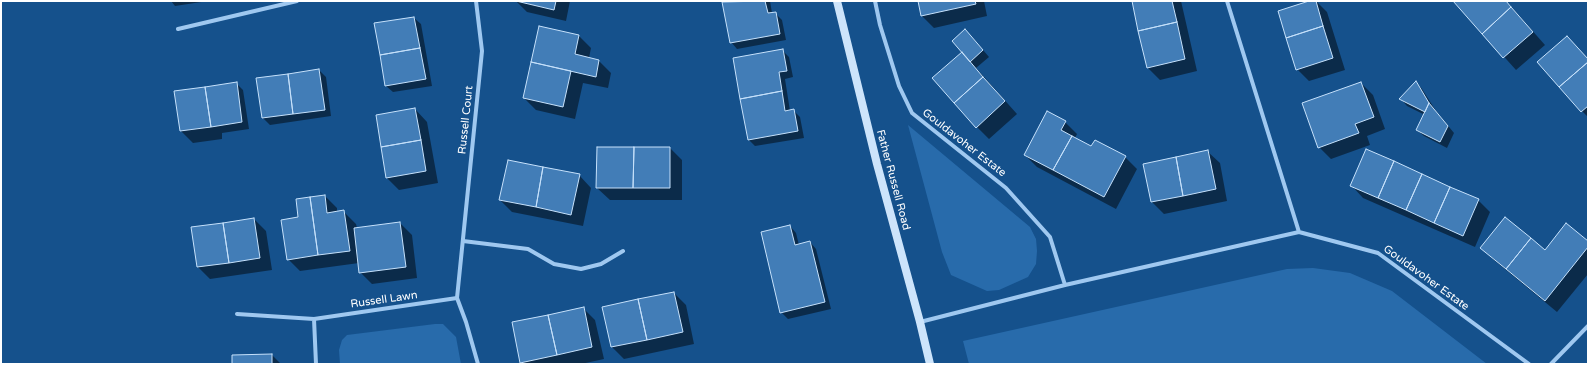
<!DOCTYPE html>
<html>
<head>
<meta charset="utf-8">
<style>
	body { margin:0 }
	#map { position:relative; width:1589px; height:365px; overflow:hidden; background:#15518c; font-family:"Varela Round",sans-serif }
	canvas { display:block }
	.frame { position:absolute; inset:0; border:2px solid #fff; pointer-events:none }
</style>
</head>
<body>
<div id="map">
<canvas width="1589" height="365"></canvas>
<div class="frame"></div>
</div>
<script>
const g = document.querySelector('canvas').getContext('2d');
g.lineJoin = 'round';
function fill(path, color) {
  g.fillStyle = color;
  g.fill(path, 'evenodd');
}
function toPath(rows) {
  const path = new Path2D();
  for (const r of rows) {
    path.moveTo(r[0], r[1]);
    for (let i = 2; i < r.length; i += 2) path.lineTo(r[i], r[i + 1]);
  }
  return path;
}
function strokePath(path, color, width, dash) {
  g.strokeStyle = color;
  g.lineWidth = width;
  g.lineCap = dash ? 'butt' : 'round';
  g.setLineDash(dash || []);
  g.stroke(path);
}
function write(font, color, halo, rows, align = 'center') {
  g.font = font + ' "Varela Round",sans-serif';
  g.lineWidth = 3;
  g.setLineDash([]);
  g.textBaseline = 'middle';
  g.strokeStyle = halo;
  g.fillStyle = color;
  for (const [text, x, y, turn = 0] of rows) {
    g.save();
    g.translate(x, y);
    g.rotate((+turn || 0) * Math.PI / 180);
    g.textAlign = isNaN(turn) ? turn : align;
    if (halo) g.strokeText(text, 0, 0);
    g.fillText(text, 0, 0);
    g.restore();
  }
}
const green = toPath([
	[908,125,1030,227,1036,239,1037,251,1036,264,1028,277,999,290,987,291,951,275,942,252],
	[1313,268,1350,273,1392,291,1487,364,969,364,963,341,1287,269],
	[435,324,443,324,456,337,461,364,340,364,339,350,342,340,347,335]
]);
const shadow = toPath([
	[171,1,208,1,175,6],
	[516,1,570,1,566,21,527,12],
	[723,1,770,1,772,13,775,13,782,20,786,40,737,49,731,42],
	[919,1,984,1,987,16,934,28,922,16],
	[1133,1,1181,1,1197,71,1160,80,1148,68],
	[1313,1,1316,1,1327,12,1345,70,1309,81,1297,69],
	[1454,1,1506,1,1545,45,1516,70],
	[414,18,421,24,432,86,393,92,386,86,376,24],
	[540,27,579,36,591,48,589,58,599,61,611,73,608,88,583,83,575,119,536,110,524,98],
	[972,37,989,57,976,68,1017,114,989,139,977,127,963,52],
	[1567,37,1588,59,1588,117,1582,111],
	[782,50,789,57,793,77,785,79,790,111,793,110,800,117,804,138,755,146,748,139],
	[319,70,326,77,331,116,270,125,263,118,257,79],
	[1416,82,1422,89,1436,111,1454,133,1447,148,1424,136,1417,130,1425,115,1407,106,1401,99],
	[236,83,243,90,249,129,222,133,222,139,193,143,181,131],
	[1361,83,1373,95,1385,129,1367,136,1370,145,1331,159,1319,147],
	[415,109,427,122,438,183,399,190,387,178],
	[1065,122,1077,134,1075,138,1092,147,1125,157,1137,169,1116,209,1037,167,1025,155],
	[670,148,682,160,682,200,610,200,597,188],
	[1207,151,1220,163,1227,201,1164,214,1152,202,1144,164],
	[579,175,591,188,583,226,512,212,500,200],
	[1351,185,1478,200,1490,212,1475,247,1363,198],
	[325,196,337,208,337,212,344,212,356,224,357,228,400,223,412,235,417,278,372,284,360,272,359,263,300,271,288,259,299,218],
	[254,219,266,231,272,270,210,279,198,267,192,228],
	[790,226,796,233,799,245,810,242,816,249,831,309,788,319,781,312],
	[1588,242,1588,274,1557,312,1494,260,1482,248,1545,251],
	[674,293,686,305,694,344,624,359,612,347],
	[583,308,595,320,604,359,581,364,523,364,521,362],
	[272,355,281,364,233,364]
]);
const building = toPath([
	[516,1,556,1,554,10,516,1],
	[765,1,768,13,776,12,780,34,730,43,722,2,765,1],
	[918,1,975,1,976,4,921,16,918,1],
	[1132,1,1172,1,1177,22,1138,31,1132,1],
	[1309,1,1316,1,1323,26,1286,38,1278,11,1309,1],
	[1453,1,1506,1,1511,7,1482,34,1453,1],
	[1511,7,1533,32,1503,58,1482,34,1511,7],
	[414,17,420,48,380,55,374,23,414,17],
	[1177,22,1185,59,1147,68,1138,31,1177,22],
	[539,26,579,35,575,54,599,60,596,77,531,62,539,26],
	[1323,26,1333,58,1296,70,1286,38,1323,26],
	[965,29,983,50,970,62,952,41,965,29],
	[1567,36,1588,59,1588,62,1559,87,1537,62,1567,36],
	[420,48,426,79,385,86,380,55,420,48],
	[783,49,787,71,779,72,782,91,740,99,733,58,783,49],
	[962,52,983,77,954,103,932,78,962,52],
	[531,62,571,71,563,107,523,98,531,62],
	[1588,62,1588,106,1581,112,1559,87,1588,62],
	[319,69,325,110,293,114,288,74,319,69],
	[288,74,293,114,262,118,256,78,288,74],
	[983,77,1005,101,976,128,954,103,983,77],
	[1416,81,1429,103,1425,112,1399,99,1416,81],
	[237,82,242,122,211,127,205,87,237,82],
	[1361,82,1374,117,1355,124,1359,133,1318,148,1302,103,1361,82],
	[205,87,211,127,180,131,174,91,205,87],
	[782,91,785,111,794,109,798,131,748,140,740,99,782,91],
	[1429,103,1448,126,1440,142,1416,130,1429,103],
	[415,108,421,140,381,147,376,115,415,108],
	[1047,111,1066,121,1061,130,1072,136,1053,170,1024,155,1047,111],
	[1072,136,1091,146,1095,140,1126,156,1104,197,1053,170,1072,136],
	[421,140,426,171,386,178,381,147,421,140],
	[597,147,634,147,633,188,596,188,597,147],
	[634,147,670,147,670,188,633,188,634,147],
	[1366,149,1394,161,1378,198,1350,186,1366,149],
	[1208,150,1216,189,1183,196,1176,157,1208,150],
	[1176,157,1183,196,1151,202,1143,164,1176,157],
	[508,160,543,167,536,207,499,200,508,160],
	[1394,161,1422,174,1406,210,1378,198,1394,161],
	[543,167,580,174,571,215,536,207,543,167],
	[1422,174,1450,187,1434,223,1406,210,1422,174],
	[1450,187,1479,199,1463,236,1434,223,1450,187],
	[325,195,327,213,344,210,350,251,318,255,310,197,325,195],
	[310,197,318,255,287,260,281,220,298,217,296,199,310,197],
	[1505,217,1531,238,1506,269,1480,248,1505,217],
	[254,218,260,258,229,263,223,223,254,218],
	[400,222,406,267,359,273,354,228,400,222],
	[223,223,229,263,197,267,191,227,223,223],
	[1566,223,1588,241,1588,247,1545,301,1506,269,1531,238,1545,250,1566,223],
	[790,225,795,245,810,241,825,302,780,313,761,232,790,225],
	[674,292,683,332,647,340,638,299,674,292],
	[638,299,647,340,611,347,602,307,638,299],
	[584,307,592,347,557,355,548,315,584,307],
	[548,315,557,355,520,363,512,322,548,315],
	[272,354,272,364,232,364,232,355,272,354]
]);
const street = toPath([
	[476,1,482,51,457,298,466,322,478,364],
	[875,1,880,25,899,86,912,113,1006,188,1050,237,1065,285],
	[1227,1,1299,232],
	[178,29,297,1],
	[463,241,528,249,554,264,581,269,601,264,623,251],
	[237,314,314,319,457,298],
	[314,319,316,364],
	[920,322,1065,285,1299,232,1378,253,1529,364],
	[1551,364,1588,326]
]);
const secondary = toPath([
	[837,1,877,164,920,322,930,364]
]);
const streetNames = [
	["Russell Court",466,120,-84],
	["Gouldavoher Estate",964,143,38],
	["Father Russell Road",893,180,75],
	["Gouldavoher Estate",1426,278,36],
	["Russell Lawn",384,300,-8]
];
fill(green, '#286bab');
fill(shadow, '#0007');
fill(building, '#427db7');
strokePath(building, '#c6e1fb', 1);
strokePath(street, '#9fc8f0', 4);
strokePath(secondary, '#cde4fb', 8);
write('11px', '#fff', '#15518c', streetNames);
</script>
</body>
</html>
